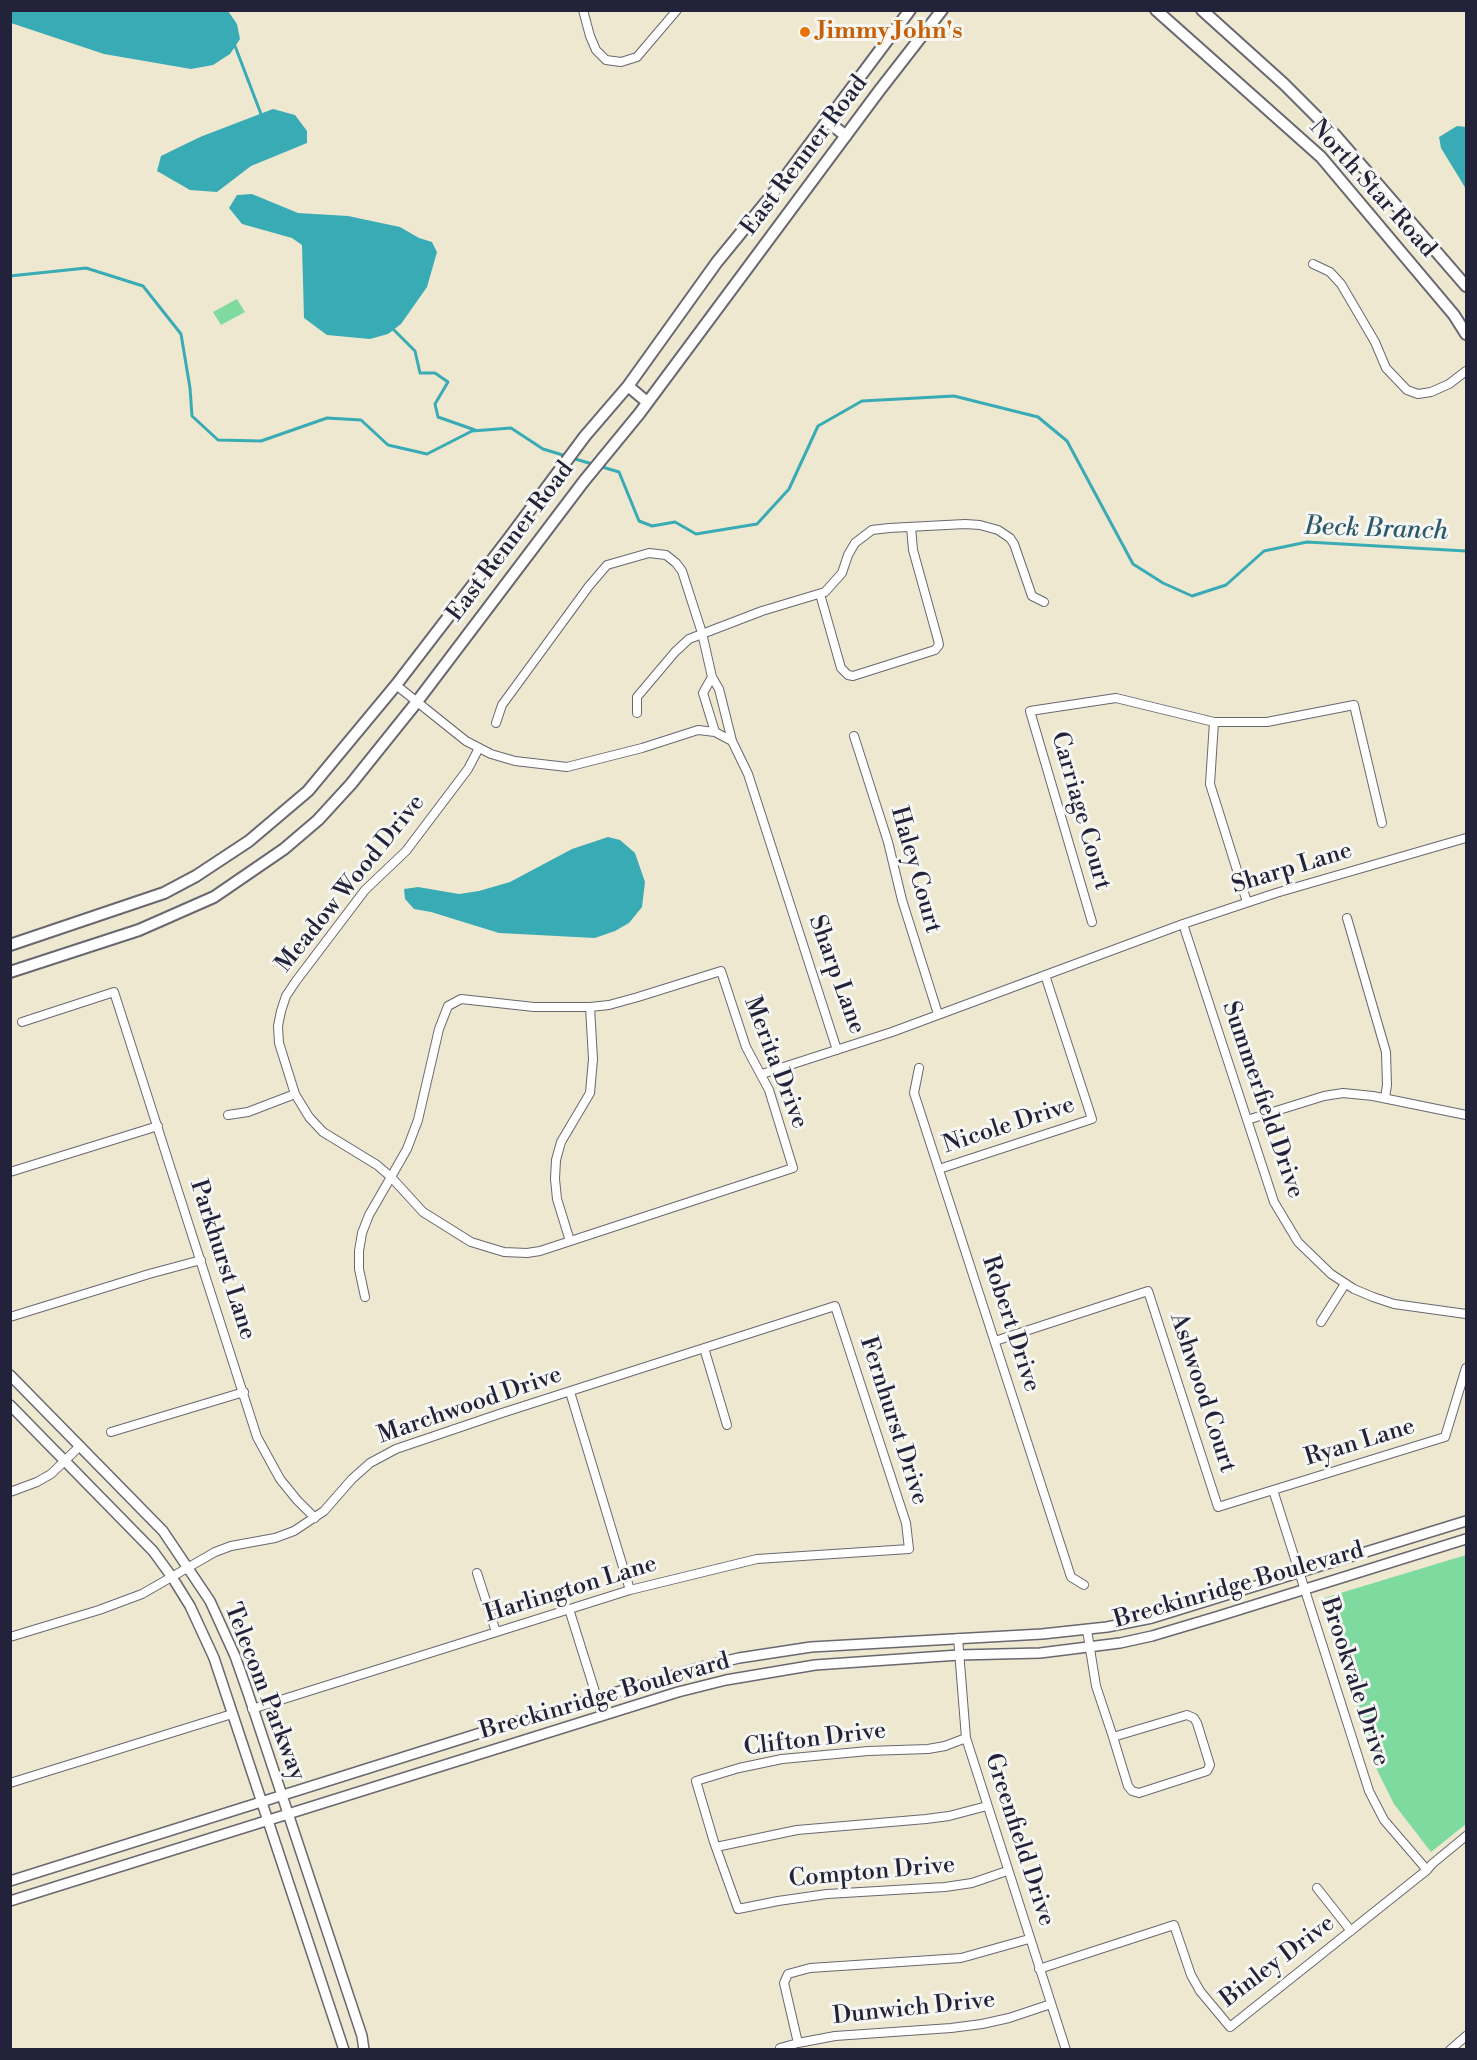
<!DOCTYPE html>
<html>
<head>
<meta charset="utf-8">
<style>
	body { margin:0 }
	#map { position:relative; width:1477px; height:2060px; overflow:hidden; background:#eee8d1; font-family:"Libre Bodoni",serif }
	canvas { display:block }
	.frame { position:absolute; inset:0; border:12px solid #22223b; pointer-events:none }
</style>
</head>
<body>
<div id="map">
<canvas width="1477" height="2060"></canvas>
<div class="frame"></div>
</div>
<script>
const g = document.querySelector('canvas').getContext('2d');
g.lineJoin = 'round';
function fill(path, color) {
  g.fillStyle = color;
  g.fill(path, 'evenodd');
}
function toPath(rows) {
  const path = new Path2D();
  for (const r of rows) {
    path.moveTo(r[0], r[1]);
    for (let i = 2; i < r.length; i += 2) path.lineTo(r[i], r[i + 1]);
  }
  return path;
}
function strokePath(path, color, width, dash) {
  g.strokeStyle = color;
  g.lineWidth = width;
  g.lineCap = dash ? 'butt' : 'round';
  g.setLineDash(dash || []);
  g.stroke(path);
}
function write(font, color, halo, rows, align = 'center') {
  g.font = font + ' "Libre Bodoni",serif';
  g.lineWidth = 6;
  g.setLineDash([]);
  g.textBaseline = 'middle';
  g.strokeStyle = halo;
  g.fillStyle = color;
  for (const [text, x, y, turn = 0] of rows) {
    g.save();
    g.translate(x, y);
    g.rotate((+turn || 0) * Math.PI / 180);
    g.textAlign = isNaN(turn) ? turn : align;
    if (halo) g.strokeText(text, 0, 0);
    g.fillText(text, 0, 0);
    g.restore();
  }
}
const green = toPath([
	[237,299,245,312,221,325,213,312],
	[1466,1555,1466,1824,1431,1852,1394,1804,1377,1770,1324,1598]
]);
const water = toPath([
	[11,10,228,11,237,24,240,39,230,54,213,65,191,69,104,54,11,23],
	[273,109,295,115,307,131,307,143,251,166,217,192,190,190,157,171,161,156,200,137],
	[1457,126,1466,127,1466,189,1441,148,1439,137],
	[252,194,298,213,348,216,400,227,419,238,432,242,437,252,427,287,401,324,388,334,370,339,327,335,304,318,302,245,292,238,242,224,229,208,237,195],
	[608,837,620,840,635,853,645,882,642,907,629,923,615,931,595,938,499,933,431,912,414,909,405,899,404,889,418,887,459,894,479,891,510,882,572,849]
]);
const stream = toPath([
	[232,44,235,46,261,114,259,117],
	[10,276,86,268,143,286,181,334,190,388,192,416,218,440,261,441,327,418,361,420,388,445,427,454,472,431,511,428,543,449,566,456],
	[392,328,415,351,420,373,435,373,448,382,435,404,438,417,475,430],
	[572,458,619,472,639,521,652,526,675,522,696,534,757,524,789,489,818,426,862,401,954,396,1038,417,1067,441,1133,564,1163,583,1192,596,1226,585,1264,551,1307,542,1466,551]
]);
const minor = toPath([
	[583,10,590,36,596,50,606,60,621,62,637,57,677,10],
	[1313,264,1330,272,1341,284,1375,342,1386,368,1407,390,1418,394,1431,392,1449,384,1466,371],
	[820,594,841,668,848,675,853,676,935,650,939,645,938,640,913,550,911,527],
	[712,677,703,693,715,732],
	[396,685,466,741,491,754,515,761,567,767,642,748,698,730,715,732,732,741,748,774,837,1050],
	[637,713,637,697,675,652,689,639,762,611,825,592,842,573,848,555,855,543,872,530,889,528,965,524,980,525,998,530,1010,538,1014,544,1032,596,1044,602],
	[1214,722,1210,784,1247,902],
	[496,723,502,705,589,586,607,565,649,553,666,555,676,563,682,571,702,633,712,677,719,689,732,741],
	[854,736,888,842,902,900,938,1014],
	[1347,918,1386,1052,1387,1085,1385,1098],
	[1092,922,1030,711,1116,698,1214,722,1267,722,1354,705,1382,823],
	[1183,924,1274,1202,1298,1242,1331,1274,1354,1289,1373,1297,1394,1304,1466,1314],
	[22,1022,114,992,257,1437,280,1479,297,1500,315,1518],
	[919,1068,914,1093,1071,1577,1084,1585],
	[762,1074,892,1032,1183,924,1276,893,1466,838],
	[228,1115,248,1112,295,1094],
	[1247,1120,1324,1096,1343,1093,1373,1096,1466,1115],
	[939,1169,1092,1119,1045,975],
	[10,1172,158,1126],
	[570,1241,557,1199,555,1179,556,1160,561,1142,590,1093,593,1059,590,1007],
	[365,1297,359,1269,359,1251,362,1233,369,1215,391,1177,407,1149,418,1120,439,1029,448,1006,461,999,534,1007,590,1007,609,1005,638,997,721,971,746,1047,769,1090,793,1168,540,1251,527,1253,504,1252,471,1242,423,1212,391,1177,377,1165,323,1132,309,1117,295,1094,279,1043,278,1026,281,1011,286,996,296,981,365,890,406,851,468,769,479,748],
	[10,1317,149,1274,201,1260],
	[1321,1322,1345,1284],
	[995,1341,1148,1291,1218,1507,1445,1437,1466,1368],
	[704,1348,727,1425],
	[570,1392,630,1590],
	[111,1432,244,1392],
	[1273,1490,1369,1791,1384,1820,1427,1870],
	[10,1492,37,1482,51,1474,80,1446],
	[477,1573,496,1632],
	[569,1609,602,1714],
	[1087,1630,1096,1686,1113,1737],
	[10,1637,99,1610,142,1594,215,1552,231,1546,275,1538,294,1531,324,1511,352,1479,370,1463,396,1449,502,1413,835,1306,906,1523,909,1549,757,1559,630,1590,252,1709],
	[958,1638,966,1738,1066,2050],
	[1187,1715,1194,1718,1197,1723,1210,1765,1207,1771,1139,1793,1132,1791,1128,1786,1113,1737,1187,1715],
	[966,1738,945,1746,928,1749,868,1751,782,1759,739,1768,696,1781,714,1842,738,1909,778,1901,827,1894,945,1887,972,1883,1007,1871],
	[10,1783,232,1714],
	[716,1847,797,1830,926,1819,949,1816,987,1806],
	[1317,1888,1351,1931],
	[1039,1969,1174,1925,1191,1975,1200,1991,1230,2027,1427,1870,1432,1864,1466,1836],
	[798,2043,784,1983,788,1974,810,1968,961,1958,1029,1939],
	[781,2050,780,2048,798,2043,835,2036,951,2028,982,2024,1009,2018,1051,2004],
	[1450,2050,1466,2036]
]);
const tertiary = toPath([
	[10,1375,163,1531,210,1601,235,1656,248,1693,362,2036,364,2050],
	[10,1405,153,1551,172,1577,190,1606,214,1658,344,2050],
	[10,1881,512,1723,705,1666,739,1658,811,1647,1042,1634,1107,1627,1152,1618,1466,1521],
	[10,1901,678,1692,726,1680,815,1665,959,1655,1040,1653,1120,1643,1152,1636,1219,1616,1466,1539]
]);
const secondary = toPath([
	[1156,10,1321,157,1454,315,1466,334],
	[1202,10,1284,84,1336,136,1466,286],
	[827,121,846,136],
	[628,386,647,402],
	[10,945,164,893,196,876,249,841,308,791,396,685,509,538,585,436,628,386,717,262,771,196,910,10],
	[10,972,139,930,214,897,284,849,318,820,351,784,416,703,584,481,639,414,879,91,942,10]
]);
const markers = [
	[805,32,6,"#e8710a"]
];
const foodNames = [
	["Jimmy John's",817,32]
];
const streetNames = [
	["East Renner Road",805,156,-53],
	["North Star Road",1372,189,48],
	["East Renner Road",511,542,-53],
	["Carriage Court",1080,811,74],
	["Sharp Lane",1292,869,-17],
	["Haley Court",915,870,74],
	["Meadow Wood Drive",351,884,-51],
	["Sharp Lane",836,975,70],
	["Merita Drive",775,1063,69],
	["Summerfield Drive",1262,1100,71],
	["Nicole Drive",1009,1126,-18],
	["Parkhurst Lane",222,1260,72],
	["Robert Drive",1010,1324,72],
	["Ashwood Court",1202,1393,72],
	["Marchwood Drive",470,1406,-19],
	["Fernhurst Drive",893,1421,72],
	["Ryan Lane",1360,1443,-17],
	["Breckinridge Boulevard",1239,1586,-16],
	["Harlington Lane",571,1590,-17],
	["Brookvale Drive",1354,1682,72],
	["Telecom Parkway",264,1692,69],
	["Breckinridge Boulevard",605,1697,-16],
	["Clifton Drive",815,1740,-7],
	["Greenfield Drive",1019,1840,72],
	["Compton Drive",872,1873,-5],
	["Binley Drive",1278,1962,-37],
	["Dunwich Drive",914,2009,-6]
];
const waterNames = [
	["Beck Branch",1376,530,2]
];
fill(green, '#7fdaa0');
fill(water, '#39abb4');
strokePath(stream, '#39abb4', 3);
strokePath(minor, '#696770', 10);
strokePath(tertiary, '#696770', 12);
strokePath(secondary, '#696770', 14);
strokePath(minor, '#fff', 8);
strokePath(tertiary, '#fff', 9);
strokePath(secondary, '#fff', 10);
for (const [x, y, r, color] of markers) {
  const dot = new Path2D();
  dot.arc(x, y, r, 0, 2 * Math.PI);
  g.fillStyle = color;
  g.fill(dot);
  strokePath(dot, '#f6f6f2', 2);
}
write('bold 24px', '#c56008', '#f6f6f2', foodNames, 'left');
write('24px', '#22223b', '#f6f6f2', streetNames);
write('italic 26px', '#2b596b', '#f6f6f2', waterNames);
</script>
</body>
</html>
